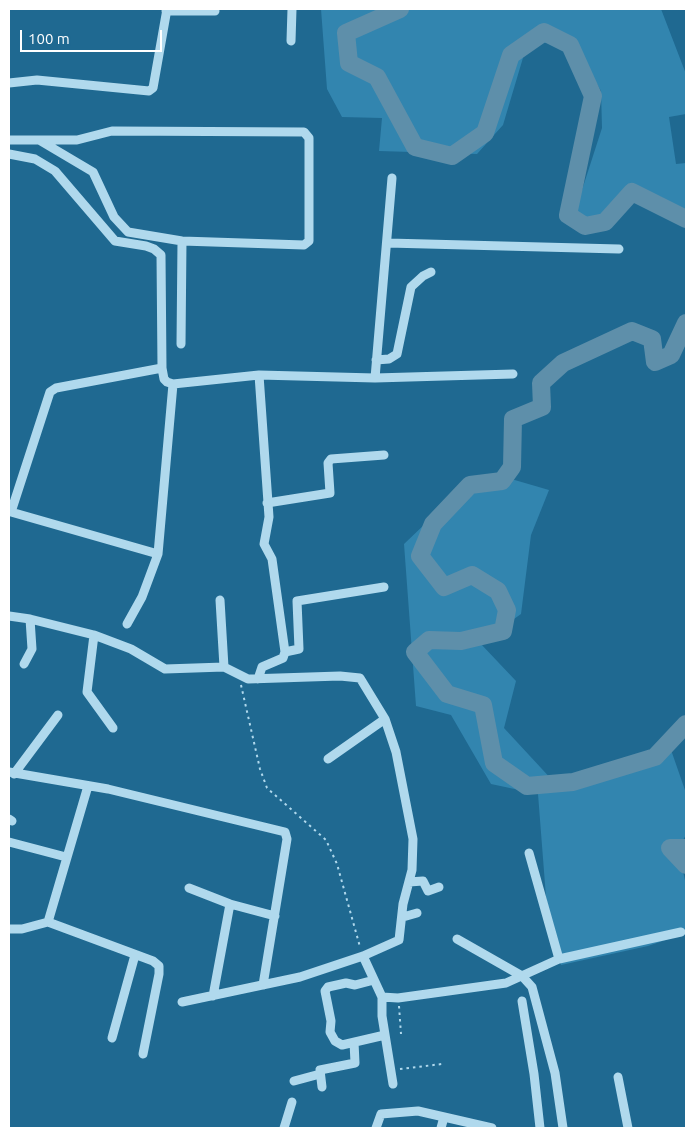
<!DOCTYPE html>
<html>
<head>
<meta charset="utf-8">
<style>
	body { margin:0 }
	#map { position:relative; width:695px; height:1137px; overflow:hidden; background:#1f6991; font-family:Ubuntu,sans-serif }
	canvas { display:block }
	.frame { position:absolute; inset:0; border:10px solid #fff; pointer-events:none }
	.scale { position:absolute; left:20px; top:30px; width:142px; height:22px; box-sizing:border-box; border:2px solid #fff; border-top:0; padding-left:6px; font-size:15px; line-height:18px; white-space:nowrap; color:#fff; -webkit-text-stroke:4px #1f6991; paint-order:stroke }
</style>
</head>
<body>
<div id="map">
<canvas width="695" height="1137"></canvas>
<div class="frame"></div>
<div class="scale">100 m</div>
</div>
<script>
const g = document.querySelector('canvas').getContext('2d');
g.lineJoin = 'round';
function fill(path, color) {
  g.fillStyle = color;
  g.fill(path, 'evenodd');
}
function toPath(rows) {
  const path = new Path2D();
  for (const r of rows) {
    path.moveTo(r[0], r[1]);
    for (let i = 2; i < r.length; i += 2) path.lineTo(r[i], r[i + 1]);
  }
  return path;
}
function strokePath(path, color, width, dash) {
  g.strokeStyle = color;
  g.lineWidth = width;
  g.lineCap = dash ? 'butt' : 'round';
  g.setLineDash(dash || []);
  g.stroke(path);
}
const green = toPath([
	[321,9,661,9,686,74,686,114,669,117,676,164,686,163,686,213,659,196,627,203,591,233,572,221,602,128,601,91,575,46,528,41,503,125,477,154,379,151,382,118,342,117,327,89],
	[501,476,549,490,531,535,521,614,480,643,516,681,504,728,554,782,670,747,686,793,686,835,678,848,686,885,686,933,648,946,561,965,546,897,538,794,491,784,451,715,416,706,404,544,473,478]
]);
const river = toPath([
	[400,9,346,33,349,63,377,77,415,147,452,156,485,133,511,55,544,32,570,45,593,96,568,215,585,226,605,222,632,192,686,219],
	[686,323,671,355,655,362,652,339,632,331,563,363,541,383,542,407,513,419,512,467,502,481,470,485,433,524,420,556,444,587,472,575,498,591,507,610,503,631,461,641,429,640,415,652,447,694,483,705,494,763,527,786,573,782,655,757,686,724],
	[686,848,670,848,686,865]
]);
const path = toPath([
	[241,685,260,769,267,788,326,840,337,864,360,947],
	[399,1006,401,1034],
	[400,1069,442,1064]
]);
const minor = toPath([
	[166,11,215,11],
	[291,41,292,9],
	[9,83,37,80,149,91,153,88,167,9],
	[9,140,77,140,112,131,304,132,309,138,309,241,304,245,182,241,128,232,114,217,93,172,39,140],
	[9,154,35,159,55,171,115,241,146,246,154,249,161,255,162,368,164,379,167,382,173,384,259,375,375,378,513,374],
	[388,243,619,249],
	[181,344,182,241],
	[376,360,389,359,397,354,411,287,423,276,431,272],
	[375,378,392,178],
	[267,503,330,493,328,463,331,459,384,455],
	[158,554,11,512,50,392,56,388,162,368],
	[220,600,224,667],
	[9,616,30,619,94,635,131,649,165,669,224,667,248,679,340,676,360,678,385,719,396,752,413,839,412,870,403,904,399,940,363,956,300,977,182,1002],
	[127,624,142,597,158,554,173,384],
	[94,635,87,692,113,728],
	[285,652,299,649,297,601,384,587],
	[24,664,32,649,30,619],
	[258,679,262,667,283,658,285,652,272,559,264,544,269,517,259,375],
	[328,759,385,719],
	[9,772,108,789,285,832,287,839,263,985],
	[14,774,58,715],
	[88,786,48,922,153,961,159,966,159,974,143,1054],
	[9,819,12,821],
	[9,842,66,857],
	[409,882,423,881,428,891,439,887],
	[189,888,230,904,275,916],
	[403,917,417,913],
	[9,929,22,929,48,922],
	[457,939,522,976,532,987,555,1073,563,1128],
	[363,956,382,997,398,998,506,983,559,959,529,853],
	[559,959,681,932],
	[374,980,355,985,346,983,328,987,325,991,331,1021,330,1032,335,1041,342,1045,385,1035],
	[213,996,230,904],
	[382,997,382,1016,393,1084],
	[522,1001,534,1074,540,1128],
	[112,1038,135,955],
	[618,1077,628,1128],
	[294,1081,320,1074],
	[322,1087,320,1070,355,1063,354,1042],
	[284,1128,292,1102],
	[376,1128,381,1114,418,1111,492,1128],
	[441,1128,444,1117]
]);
fill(green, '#3285af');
strokePath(river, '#5e8faa', 18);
strokePath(path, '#b0d9ed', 2, [2.5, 4]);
strokePath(minor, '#b0d9ed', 9);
</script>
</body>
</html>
